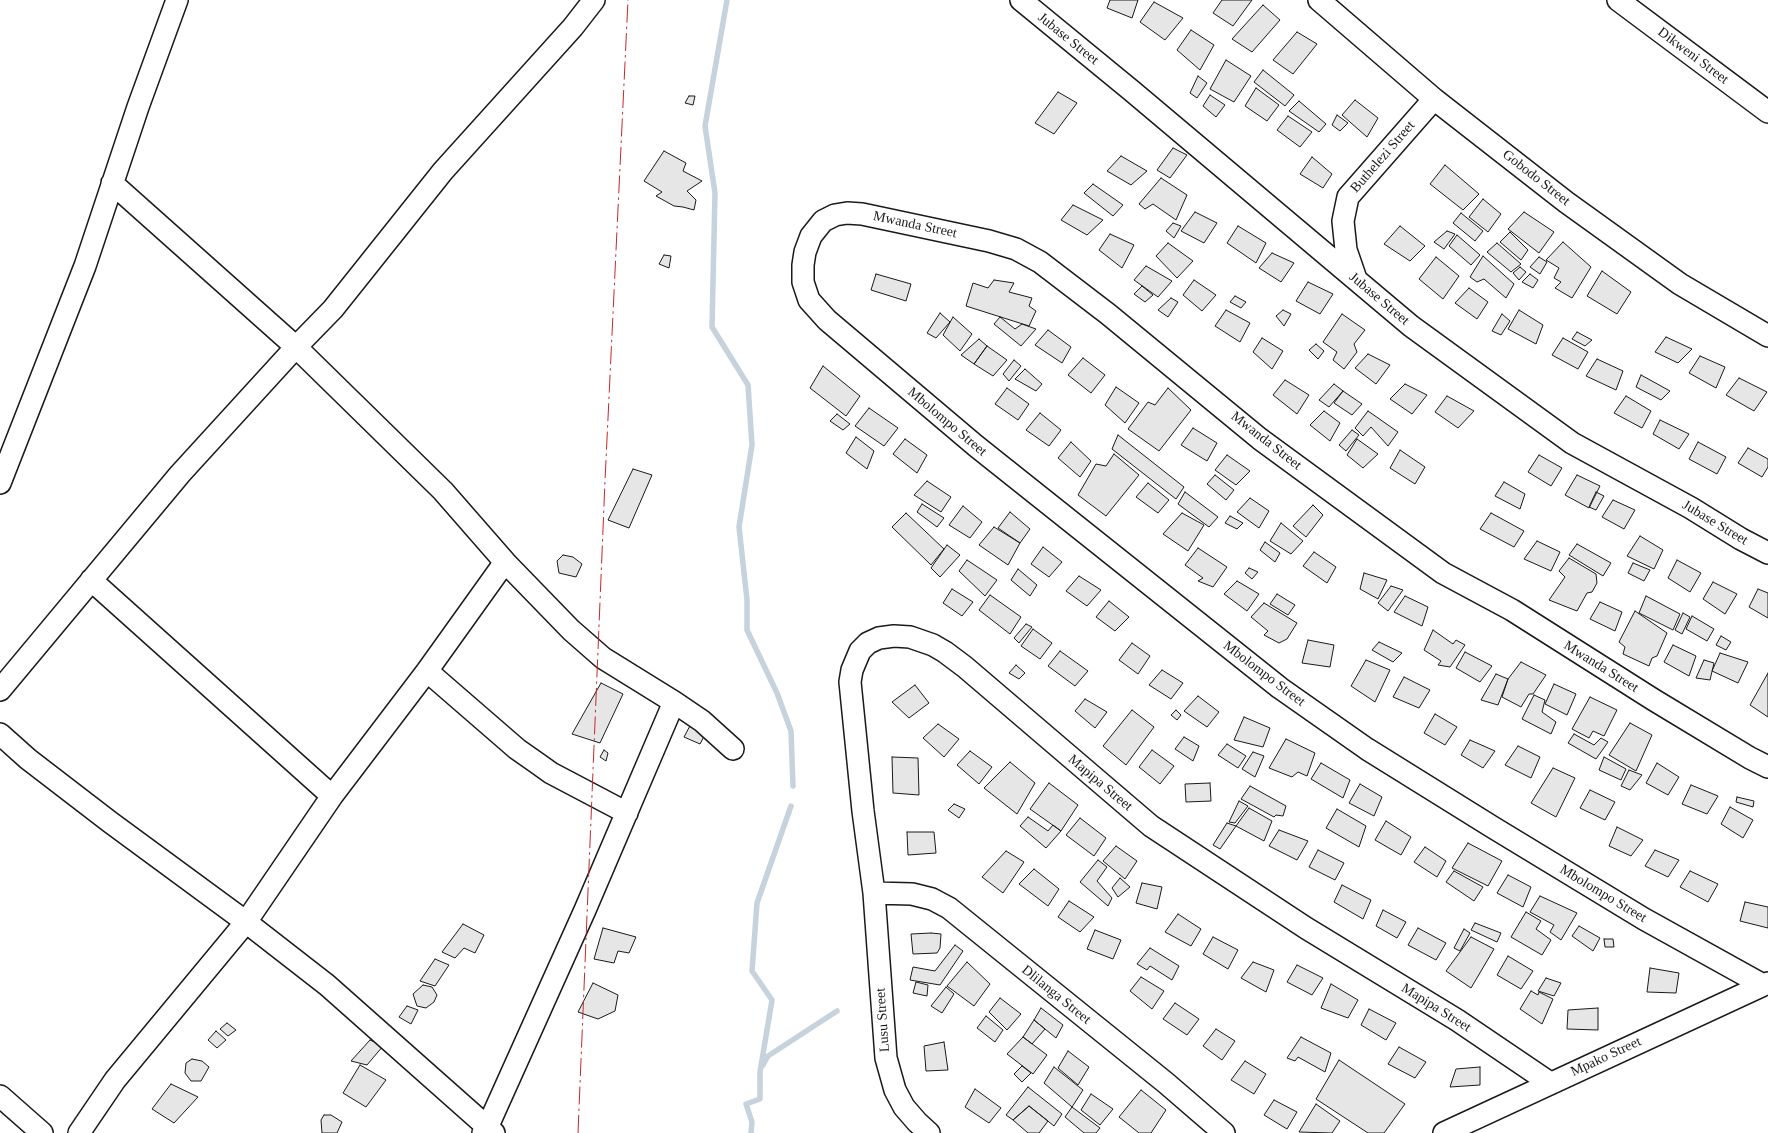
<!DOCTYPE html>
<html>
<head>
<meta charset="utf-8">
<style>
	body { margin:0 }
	canvas { display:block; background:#fff }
</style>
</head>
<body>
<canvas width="1768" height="1133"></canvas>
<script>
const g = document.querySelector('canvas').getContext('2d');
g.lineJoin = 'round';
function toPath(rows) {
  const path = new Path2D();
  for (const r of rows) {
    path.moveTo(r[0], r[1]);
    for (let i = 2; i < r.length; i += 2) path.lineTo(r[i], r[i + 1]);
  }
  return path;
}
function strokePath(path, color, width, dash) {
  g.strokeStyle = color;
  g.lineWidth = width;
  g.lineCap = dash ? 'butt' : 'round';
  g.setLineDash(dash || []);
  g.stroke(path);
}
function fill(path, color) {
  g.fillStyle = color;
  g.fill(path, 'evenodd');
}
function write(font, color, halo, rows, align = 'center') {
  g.font = font + ' Georgia,serif';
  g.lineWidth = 4;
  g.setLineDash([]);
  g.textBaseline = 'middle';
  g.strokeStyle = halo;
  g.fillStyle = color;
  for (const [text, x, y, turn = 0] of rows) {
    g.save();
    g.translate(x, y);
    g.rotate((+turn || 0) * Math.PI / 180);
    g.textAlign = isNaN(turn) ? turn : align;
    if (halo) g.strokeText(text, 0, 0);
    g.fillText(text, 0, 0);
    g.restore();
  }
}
const stream = toPath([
	[727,0,705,126,715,193,712,327,748,385,752,445,739,527,747,600,747,630,777,693,791,731,793,786],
	[763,1065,768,1056,837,1011],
	[751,1133,752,1122,746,1104,760,1099,760,1072,772,1000,752,971,757,903,791,806]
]);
const building = toPath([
	[1110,0,1138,0,1132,18,1107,8,1110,0],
	[1222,0,1252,0,1233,26,1213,13,1222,0],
	[1154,2,1183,18,1165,40,1140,22,1154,2],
	[1263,5,1280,20,1252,52,1232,39,1263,5],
	[1191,30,1214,45,1200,70,1177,50,1191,30],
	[1297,32,1317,44,1293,74,1273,60,1297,32],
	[1226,60,1251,76,1234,102,1210,89,1226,60],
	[1263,70,1294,95,1285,106,1254,82,1263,70],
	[1198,76,1207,83,1197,98,1190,93,1198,76],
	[1256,88,1279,105,1267,121,1245,106,1256,88],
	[1058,92,1077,103,1054,134,1035,123,1058,92],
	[1210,95,1225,105,1216,117,1203,106,1210,95],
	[689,96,695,96,693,105,685,103,689,96],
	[1355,100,1378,118,1367,137,1342,115,1355,100],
	[1299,101,1326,124,1319,132,1289,111,1299,101],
	[1337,115,1348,123,1340,131,1332,125,1337,115],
	[1288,116,1312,132,1300,147,1277,130,1288,116],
	[1173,148,1187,155,1170,178,1157,170,1173,148],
	[664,151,686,163,683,171,702,181,687,191,696,200,694,210,683,207,674,206,656,196,662,192,644,181,664,151],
	[1121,156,1147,171,1131,185,1107,171,1121,156],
	[1312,157,1332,174,1323,188,1300,174,1312,157],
	[1445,165,1479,194,1463,210,1430,184,1445,165],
	[1161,178,1187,195,1176,220,1153,204,1145,209,1139,204,1161,178],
	[1093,184,1123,205,1113,216,1084,193,1093,184],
	[1483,199,1501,214,1488,232,1469,217,1483,199],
	[1073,205,1103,220,1087,235,1061,220,1073,205],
	[1195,212,1217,223,1204,243,1181,231,1195,212],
	[1524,212,1554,232,1539,253,1508,229,1524,212],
	[1461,213,1483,231,1475,241,1453,223,1461,213],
	[1173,223,1181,226,1174,238,1166,231,1173,223],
	[1238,226,1266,243,1256,263,1227,243,1238,226],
	[1400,226,1425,246,1410,261,1384,244,1400,226],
	[1447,231,1455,234,1444,249,1434,242,1447,231],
	[1510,232,1528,250,1521,260,1500,242,1510,232],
	[1110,234,1134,245,1122,268,1099,250,1110,234],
	[1457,235,1480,255,1471,265,1449,246,1457,235],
	[1563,242,1591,267,1572,298,1555,288,1561,282,1554,278,1559,268,1546,260,1563,242],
	[1168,243,1193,261,1177,278,1156,256,1168,243],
	[1497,243,1521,264,1511,272,1487,252,1497,243],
	[1272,253,1294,263,1281,282,1259,268,1272,253],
	[664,255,671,256,669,268,659,264,664,255],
	[1483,256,1514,284,1506,298,1484,279,1477,282,1470,277,1483,256],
	[1436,257,1459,276,1443,299,1419,279,1436,257],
	[1539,257,1547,262,1540,274,1530,267,1539,257],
	[1146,266,1172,281,1158,297,1134,280,1146,266],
	[1520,267,1526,272,1519,280,1513,273,1520,267],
	[1602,271,1631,292,1617,314,1587,296,1602,271],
	[876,274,911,284,906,301,871,290,876,274],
	[1530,274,1538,280,1533,288,1522,282,1530,274],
	[994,280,1014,283,1009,292,1032,298,1029,306,1036,311,1029,326,966,306,973,283,988,288,994,280],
	[1194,280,1216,295,1202,311,1183,295,1194,280],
	[1308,282,1333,294,1320,314,1296,301,1308,282],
	[1142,286,1153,295,1145,302,1134,294,1142,286],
	[1469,288,1488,302,1477,319,1455,303,1469,288],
	[1235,296,1246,302,1241,308,1230,302,1235,296],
	[1171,298,1178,302,1168,317,1158,310,1171,298],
	[1226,310,1250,323,1240,342,1215,326,1226,310],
	[1283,310,1291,314,1284,326,1276,316,1283,310],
	[1519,310,1543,325,1536,344,1508,329,1519,310],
	[940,313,950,322,936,338,927,333,940,313],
	[1342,314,1365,330,1354,344,1357,352,1344,369,1333,360,1337,352,1323,342,1342,314],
	[1502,314,1510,321,1501,335,1492,331,1502,314],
	[953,317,972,334,960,351,943,335,953,317],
	[1000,317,1015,329,1022,324,1036,329,1021,346,994,324,1000,317],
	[1048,330,1071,347,1062,363,1035,345,1048,330],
	[1577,332,1592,340,1585,346,1572,339,1577,332],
	[1666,337,1692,349,1678,363,1655,352,1666,337],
	[1262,338,1283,351,1272,369,1253,352,1262,338],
	[1563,338,1588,352,1578,369,1552,355,1563,338],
	[979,339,987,346,974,364,961,355,979,339],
	[1316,344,1324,351,1318,359,1309,350,1316,344],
	[987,346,1007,360,993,376,974,364,987,346],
	[1368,354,1390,365,1376,384,1355,368,1368,354],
	[1700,356,1725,367,1716,388,1689,373,1700,356],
	[1083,358,1105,375,1091,393,1068,375,1083,358],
	[1597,359,1623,371,1616,390,1586,376,1597,359],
	[1014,360,1021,366,1009,381,1003,374,1014,360],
	[823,366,860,396,846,416,810,388,823,366],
	[1025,369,1042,384,1036,391,1015,379,1025,369],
	[1641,375,1670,391,1661,400,1636,387,1641,375],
	[1739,378,1767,392,1754,411,1726,395,1739,378],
	[1285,380,1309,395,1297,414,1273,395,1285,380],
	[1334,384,1343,391,1329,407,1319,400,1334,384],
	[1405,384,1427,395,1412,414,1390,399,1405,384],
	[1116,387,1139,403,1125,423,1105,405,1116,387],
	[1007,388,1029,404,1018,420,995,404,1007,388],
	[1168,388,1191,410,1159,451,1128,429,1148,402,1155,405,1168,388],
	[1343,391,1362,404,1352,415,1334,403,1343,391],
	[1447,396,1474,411,1458,428,1435,412,1447,396],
	[1626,396,1651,411,1642,428,1614,413,1626,396],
	[869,408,898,428,884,446,855,426,869,408],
	[1324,411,1340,423,1330,441,1310,425,1324,411],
	[1368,411,1398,432,1388,446,1371,427,1363,436,1355,428,1368,411],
	[1040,413,1061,430,1049,446,1026,430,1040,413],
	[837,414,850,424,843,430,830,421,837,414],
	[1660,420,1689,434,1679,449,1653,434,1660,420],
	[1193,428,1217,443,1207,461,1181,445,1193,428],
	[1352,430,1359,435,1346,451,1339,445,1352,430],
	[1118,435,1184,487,1176,499,1112,449,1118,435],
	[856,437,874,451,867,469,846,453,856,437],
	[905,439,927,455,917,473,893,454,905,439],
	[1357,439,1378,454,1363,468,1347,455,1357,439],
	[1071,442,1091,461,1080,477,1058,458,1071,442],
	[1698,442,1726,457,1717,474,1689,459,1698,442],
	[1748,448,1768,459,1768,467,1762,477,1738,463,1748,448],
	[1400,450,1425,467,1415,484,1390,468,1400,450],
	[1114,454,1139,475,1106,516,1078,495,1096,464,1106,466,1114,454],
	[1227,455,1250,471,1236,485,1215,470,1227,455],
	[1539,455,1562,468,1551,486,1528,472,1539,455],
	[633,469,652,475,629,528,608,520,633,469],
	[1215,475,1234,490,1226,500,1207,484,1215,475],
	[1577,475,1600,486,1589,508,1565,495,1577,475],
	[927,481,951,497,941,512,914,495,927,481],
	[1504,482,1525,494,1520,509,1495,496,1504,482],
	[1148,483,1169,500,1158,513,1136,497,1148,483],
	[1185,492,1218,517,1209,527,1178,504,1185,492],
	[1596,492,1604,496,1596,510,1589,507,1596,492],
	[1250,498,1269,511,1259,528,1237,512,1250,498],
	[1613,500,1635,510,1624,529,1602,517,1613,500],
	[922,504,944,518,937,527,917,512,922,504],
	[1313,505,1323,515,1306,537,1293,526,1313,505],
	[963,506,982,522,970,538,949,525,963,506],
	[1010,512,1030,529,1020,543,998,528,1010,512],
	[906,513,944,549,931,565,892,527,906,513],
	[1182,513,1204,525,1188,551,1163,534,1182,513],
	[1491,513,1524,531,1514,547,1480,529,1491,513],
	[1230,516,1243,523,1237,529,1225,523,1230,516],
	[1281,523,1303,541,1291,554,1270,541,1281,523],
	[994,527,1020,543,1008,565,979,545,994,527],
	[1640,536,1663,550,1654,569,1627,556,1640,536],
	[1537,541,1560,552,1551,571,1524,559,1537,541],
	[1265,542,1280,553,1275,562,1260,550,1265,542],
	[1577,544,1611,563,1603,576,1569,555,1577,544],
	[947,545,960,555,940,577,931,568,947,545],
	[1043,547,1062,562,1049,577,1031,564,1043,547],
	[1198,548,1227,567,1213,587,1198,581,1203,578,1185,565,1198,548],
	[1314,552,1336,567,1327,583,1303,566,1314,552],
	[563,555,573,557,582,564,576,577,559,573,557,561,563,555],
	[1569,558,1596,574,1597,583,1592,592,1587,593,1577,611,1549,600,1565,577,1559,571,1569,558],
	[967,560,997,580,985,596,959,571,967,560],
	[1677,560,1701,573,1690,592,1668,578,1677,560],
	[1633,563,1650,570,1644,581,1628,573,1633,563],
	[1249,568,1258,572,1252,579,1245,573,1249,568],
	[1018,569,1037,585,1030,596,1011,580,1018,569],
	[1364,573,1387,580,1378,599,1360,589,1364,573],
	[1079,576,1101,590,1087,606,1066,591,1079,576],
	[1237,581,1259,594,1247,611,1224,594,1237,581],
	[1713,582,1737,594,1725,614,1703,599,1713,582],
	[1391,586,1403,590,1388,611,1378,603,1391,586],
	[952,589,973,602,962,616,943,603,952,589],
	[1758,589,1768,593,1768,618,1749,607,1758,589],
	[1277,594,1295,605,1288,615,1270,604,1277,594],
	[990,595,1021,617,1010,634,979,610,990,595],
	[1405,596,1428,607,1422,626,1394,612,1405,596],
	[1646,596,1680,614,1673,630,1639,613,1646,596],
	[1109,601,1129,617,1115,631,1096,617,1109,601],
	[1600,602,1622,612,1615,631,1590,619,1600,602],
	[1264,603,1297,623,1287,639,1279,643,1264,635,1268,631,1251,617,1264,603],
	[1635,611,1667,633,1657,656,1652,658,1649,666,1623,654,1625,647,1619,642,1635,611],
	[1683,613,1690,617,1682,634,1675,630,1683,613],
	[1692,616,1714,629,1707,641,1686,629,1692,616],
	[1026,624,1032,627,1019,643,1014,638,1026,624],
	[1033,629,1052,643,1040,659,1021,646,1033,629],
	[1433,630,1453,644,1456,640,1465,645,1450,667,1438,665,1441,661,1424,650,1433,630],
	[1721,636,1731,642,1726,650,1716,645,1721,636],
	[1308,640,1334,645,1330,667,1302,663,1308,640],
	[1379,642,1402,653,1393,662,1372,650,1379,642],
	[1132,643,1150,656,1138,674,1119,660,1132,643],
	[1673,645,1696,656,1689,676,1664,662,1673,645],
	[1060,651,1088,671,1075,686,1048,666,1060,651],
	[1465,652,1492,666,1480,682,1456,668,1465,652],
	[1720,653,1748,662,1738,683,1712,671,1720,653],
	[1366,660,1390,670,1375,702,1351,686,1366,660],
	[1704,660,1714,663,1710,680,1696,678,1704,660],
	[1521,662,1546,675,1533,694,1529,694,1521,707,1502,697,1508,679,1521,662],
	[1016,665,1025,673,1019,679,1009,673,1016,665],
	[1162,670,1183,683,1171,699,1149,685,1162,670],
	[1768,673,1768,717,1750,705,1768,673],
	[1496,674,1508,679,1498,705,1481,700,1496,674],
	[1404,677,1430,690,1419,708,1393,697,1404,677],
	[601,683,623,694,600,743,572,734,601,683],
	[1554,684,1576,694,1567,715,1545,704,1554,684],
	[915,685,929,703,909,718,892,702,915,685],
	[1534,695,1545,700,1542,712,1556,722,1551,734,1522,719,1534,695],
	[1198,696,1219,712,1207,727,1184,711,1198,696],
	[1590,697,1617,710,1604,736,1593,731,1589,738,1572,729,1590,697],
	[1085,699,1107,712,1095,728,1075,711,1085,699],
	[1132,710,1154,727,1126,765,1103,746,1132,710],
	[1176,710,1181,715,1177,720,1171,715,1176,710],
	[1435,714,1457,727,1445,745,1424,733,1435,714],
	[1244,717,1270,728,1263,747,1234,740,1244,717],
	[692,722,709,727,700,744,684,737,692,722],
	[1630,723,1652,735,1636,771,1609,755,1630,723],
	[938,724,959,739,944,757,923,738,938,724],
	[1574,734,1594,745,1601,738,1608,742,1596,759,1568,743,1574,734],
	[1184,737,1199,746,1193,761,1175,749,1184,737],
	[1286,739,1315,753,1307,776,1298,772,1292,777,1269,768,1286,739],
	[1470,740,1495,751,1483,768,1461,755,1470,740],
	[1227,744,1246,756,1238,768,1218,755,1227,744],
	[1518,746,1540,757,1531,778,1505,765,1518,746],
	[604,750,608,753,606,761,600,757,604,750],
	[1152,750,1174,766,1160,784,1139,767,1152,750],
	[970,751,992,767,979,784,957,765,970,751],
	[1253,752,1264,756,1255,777,1242,769,1253,752],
	[892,757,918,758,919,795,893,793,892,757],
	[1604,757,1626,769,1621,780,1599,770,1604,757],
	[1010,762,1035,783,1017,814,984,788,1010,762],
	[1321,763,1350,780,1343,798,1311,779,1321,763],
	[1657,763,1679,777,1668,795,1646,783,1657,763],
	[1553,768,1575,778,1556,817,1531,803,1553,768],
	[1629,770,1642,775,1630,790,1621,786,1629,770],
	[1049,783,1078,805,1061,831,1030,809,1049,783],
	[1210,783,1211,801,1186,802,1185,784,1210,783],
	[1360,784,1382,797,1374,816,1349,803,1360,784],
	[1691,785,1718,796,1707,814,1682,804,1691,785],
	[1250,786,1286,806,1283,816,1276,815,1274,817,1241,799,1250,786],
	[1590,790,1615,802,1605,820,1580,808,1590,790],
	[1737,797,1754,801,1753,807,1736,802,1737,797],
	[1239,801,1248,806,1235,823,1229,822,1239,801],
	[954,804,965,809,959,818,948,810,954,804],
	[1730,807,1753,820,1743,838,1721,824,1730,807],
	[1249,808,1272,821,1264,841,1236,826,1249,808],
	[1337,809,1366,826,1359,847,1326,828,1337,809],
	[1028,817,1048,831,1053,825,1061,831,1046,848,1020,826,1028,817],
	[1080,818,1106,838,1094,856,1066,835,1080,818],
	[1386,821,1411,837,1401,855,1375,840,1386,821],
	[1227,823,1236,826,1220,849,1213,845,1227,823],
	[1617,827,1643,840,1631,856,1609,846,1617,827],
	[1279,830,1308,841,1297,860,1269,846,1279,830],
	[907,832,934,832,936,853,908,855,907,832],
	[1468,843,1502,861,1488,886,1452,868,1468,843],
	[1116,846,1137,861,1125,879,1103,861,1116,846],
	[1425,847,1446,861,1437,877,1414,862,1425,847],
	[1318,850,1344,863,1335,880,1309,867,1318,850],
	[1655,850,1679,860,1668,877,1645,866,1655,850],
	[1006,851,1024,862,1003,893,982,877,1006,851],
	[1098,860,1107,867,1097,881,1112,898,1108,906,1080,882,1098,860],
	[1034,869,1059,889,1048,906,1019,884,1034,869],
	[1454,871,1483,887,1474,901,1446,882,1454,871],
	[1690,871,1718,884,1708,902,1680,887,1690,871],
	[1508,875,1531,887,1523,907,1497,893,1508,875],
	[1120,878,1130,887,1118,897,1112,888,1120,878],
	[1142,883,1162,887,1157,909,1136,903,1142,883],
	[1342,885,1371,900,1363,919,1334,902,1342,885],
	[1540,896,1577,913,1561,940,1550,932,1554,925,1530,912,1540,896],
	[1069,901,1094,917,1080,932,1058,917,1069,901],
	[1745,902,1768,907,1768,928,1740,921,1745,902],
	[1383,910,1406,922,1397,938,1376,926,1383,910],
	[1526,912,1541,921,1536,929,1551,940,1542,955,1511,937,1526,912],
	[1178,914,1201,929,1191,946,1165,932,1178,914],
	[1475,923,1501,933,1497,942,1471,930,1475,923],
	[463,924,484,935,475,953,464,948,455,958,442,952,463,924],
	[1579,926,1600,938,1593,951,1572,936,1579,926],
	[603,928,636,937,629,953,618,951,614,963,594,959,603,928],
	[1418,928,1446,943,1436,960,1408,945,1418,928],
	[1464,929,1470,933,1460,951,1454,948,1464,929],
	[1095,930,1121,940,1113,959,1087,949,1095,930],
	[931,933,941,934,940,948,937,953,913,954,911,934,931,933],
	[1213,937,1238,950,1228,969,1203,954,1213,937],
	[1471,937,1494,949,1471,988,1446,971,1471,937],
	[1604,939,1613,939,1614,947,1605,947,1604,939],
	[955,945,963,951,940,985,910,980,913,967,935,971,955,945],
	[1150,948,1179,966,1172,980,1150,966,1147,970,1137,964,1150,948],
	[1508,956,1533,971,1521,989,1497,975,1508,956],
	[435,959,449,965,435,986,420,981,435,959],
	[967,962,990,984,974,1006,947,986,967,962],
	[1253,962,1274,970,1266,992,1241,978,1253,962],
	[1297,965,1323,978,1312,995,1287,982,1297,965],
	[1650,968,1679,973,1676,993,1647,992,1650,968],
	[1141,977,1164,991,1152,1009,1130,991,1141,977],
	[1546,978,1561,983,1554,996,1538,991,1546,978],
	[916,982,928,985,927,996,913,993,916,982],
	[593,983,618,995,615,1011,598,1019,578,1012,593,983],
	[1331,984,1358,1000,1348,1018,1321,1008,1331,984],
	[423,985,432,987,437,995,434,1002,426,1008,417,1006,413,994,423,985],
	[946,987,954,994,942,1013,931,1006,946,987],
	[1531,991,1538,995,1539,992,1553,999,1542,1024,1520,1009,1531,991],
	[1000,998,1021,1014,1007,1030,989,1012,1000,998],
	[1175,1003,1199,1019,1187,1035,1163,1019,1175,1003],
	[407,1006,418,1010,411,1024,399,1017,407,1006],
	[1041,1008,1063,1025,1056,1038,1034,1020,1041,1008],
	[1598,1008,1598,1030,1567,1029,1568,1010,1598,1008],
	[1369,1009,1396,1023,1386,1040,1361,1025,1369,1009],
	[986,1016,1003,1030,995,1042,977,1028,986,1016],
	[1034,1020,1045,1029,1032,1044,1023,1037,1034,1020],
	[227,1023,236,1030,228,1036,220,1029,227,1023],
	[1216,1029,1235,1041,1222,1060,1203,1046,1216,1029],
	[216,1031,226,1040,217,1048,208,1040,216,1031],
	[1023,1037,1047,1055,1033,1074,1007,1054,1023,1037],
	[1301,1037,1331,1053,1325,1072,1298,1057,1295,1061,1287,1058,1301,1037],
	[370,1040,383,1046,367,1065,351,1061,370,1040],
	[944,1042,948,1070,926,1071,924,1046,944,1042],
	[1399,1047,1426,1062,1415,1078,1388,1064,1399,1047],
	[1068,1051,1089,1067,1078,1085,1058,1068,1068,1051],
	[192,1059,202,1061,209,1067,201,1081,191,1081,185,1073,186,1063,192,1059],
	[1339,1060,1405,1104,1384,1133,1368,1133,1316,1099,1339,1060],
	[1245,1061,1266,1074,1254,1094,1231,1080,1245,1061],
	[360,1065,386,1080,366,1107,343,1093,360,1065],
	[1022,1066,1031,1073,1022,1082,1014,1074,1022,1066],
	[1054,1067,1083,1090,1072,1107,1044,1083,1054,1067],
	[1480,1067,1480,1085,1450,1087,1456,1069,1480,1067],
	[171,1084,198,1097,174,1123,152,1109,171,1084],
	[1028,1087,1062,1114,1054,1126,1029,1106,1013,1120,1006,1115,1028,1087],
	[975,1089,1001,1108,989,1123,965,1107,975,1089],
	[1141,1090,1166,1110,1151,1133,1139,1133,1119,1117,1141,1090],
	[1091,1094,1113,1109,1100,1125,1081,1110,1091,1094],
	[1274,1100,1297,1112,1287,1129,1264,1115,1274,1100],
	[1316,1104,1340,1121,1332,1133,1299,1132,1316,1104],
	[1029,1106,1048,1121,1039,1133,1028,1133,1013,1120,1029,1106],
	[1072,1107,1100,1128,1096,1133,1084,1133,1065,1117,1072,1107],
	[324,1115,331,1115,342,1122,337,1133,322,1133,321,1120,324,1115]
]);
const minor = toPath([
	[1021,0,1132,91,1411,326,1572,443,1691,508,1741,539,1768,553],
	[1319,0,1434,99,1566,202,1680,284,1768,336],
	[1618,0,1768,112],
	[112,183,296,347,443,491,505,562,571,630,603,658,674,702,702,721,733,749],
	[1356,279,1346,250,1343,221,1348,197,1434,99],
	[0,483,85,266,138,107,177,0],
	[91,580,332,796],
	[427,671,517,749,537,763,551,773,627,813],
	[0,690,180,474,296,347,333,309,443,171,573,27,594,0],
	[0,734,28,759,110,822,246,922,327,985,494,1133],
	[874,893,912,894,932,899,949,908,1166,1083,1224,1133],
	[1763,985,1644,919,1494,828,1367,749,1280,688,976,446,827,320,809,300,803,282,803,265,805,252,811,236,823,221,835,215,847,213,862,214,989,241,1016,249,1040,262,1108,314,1260,439,1443,573,1512,610,1654,700,1750,758,1768,767],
	[0,1096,42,1133],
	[79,1133,115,1080,246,922,332,796,427,671,505,562],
	[483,1133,487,1128,585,910,674,702],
	[929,1133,917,1122,904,1107,895,1090,886,1058,874,893,863,811,850,682,852,670,860,651,868,643,879,638,894,636,910,637,933,645,945,652,965,667,1151,826,1306,928,1457,1020,1550,1083],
	[1444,1133,1768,983]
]);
const power = toPath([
	[578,1133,605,481,628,0]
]);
const streetNames = [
	["Jubase Street",1068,39,39],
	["Dikweni Street",1693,56,37],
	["Buthelezi Street",1383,157,-49],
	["Gobodo Street",1536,178,38],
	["Mwanda Street",915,225,12],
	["Jubase Street",1379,299,40],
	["Mbolompo Street",947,422,40],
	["Mwanda Street",1266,441,38],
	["Jubase Street",1715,523,31],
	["Mwanda Street",1601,667,32],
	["Mbolompo Street",1264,674,37],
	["Mapipa Street",1100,783,40],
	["Mbolompo Street",1603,894,31],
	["Dlilanga Street",1056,995,39],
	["Mapipa Street",1436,1008,32],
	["Lusu Street",883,1020,-94],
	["Mpako Street",1606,1057,-25]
];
strokePath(stream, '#c6d2dc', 5.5);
fill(building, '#e6e6e6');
strokePath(building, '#1a1a1a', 1);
strokePath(minor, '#1a1a1a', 24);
strokePath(minor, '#fff', 21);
strokePath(power, '#c62828', 1, [18, 4, 2.5, 4]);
write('14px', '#1a1a1a', '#fff', streetNames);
</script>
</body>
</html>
